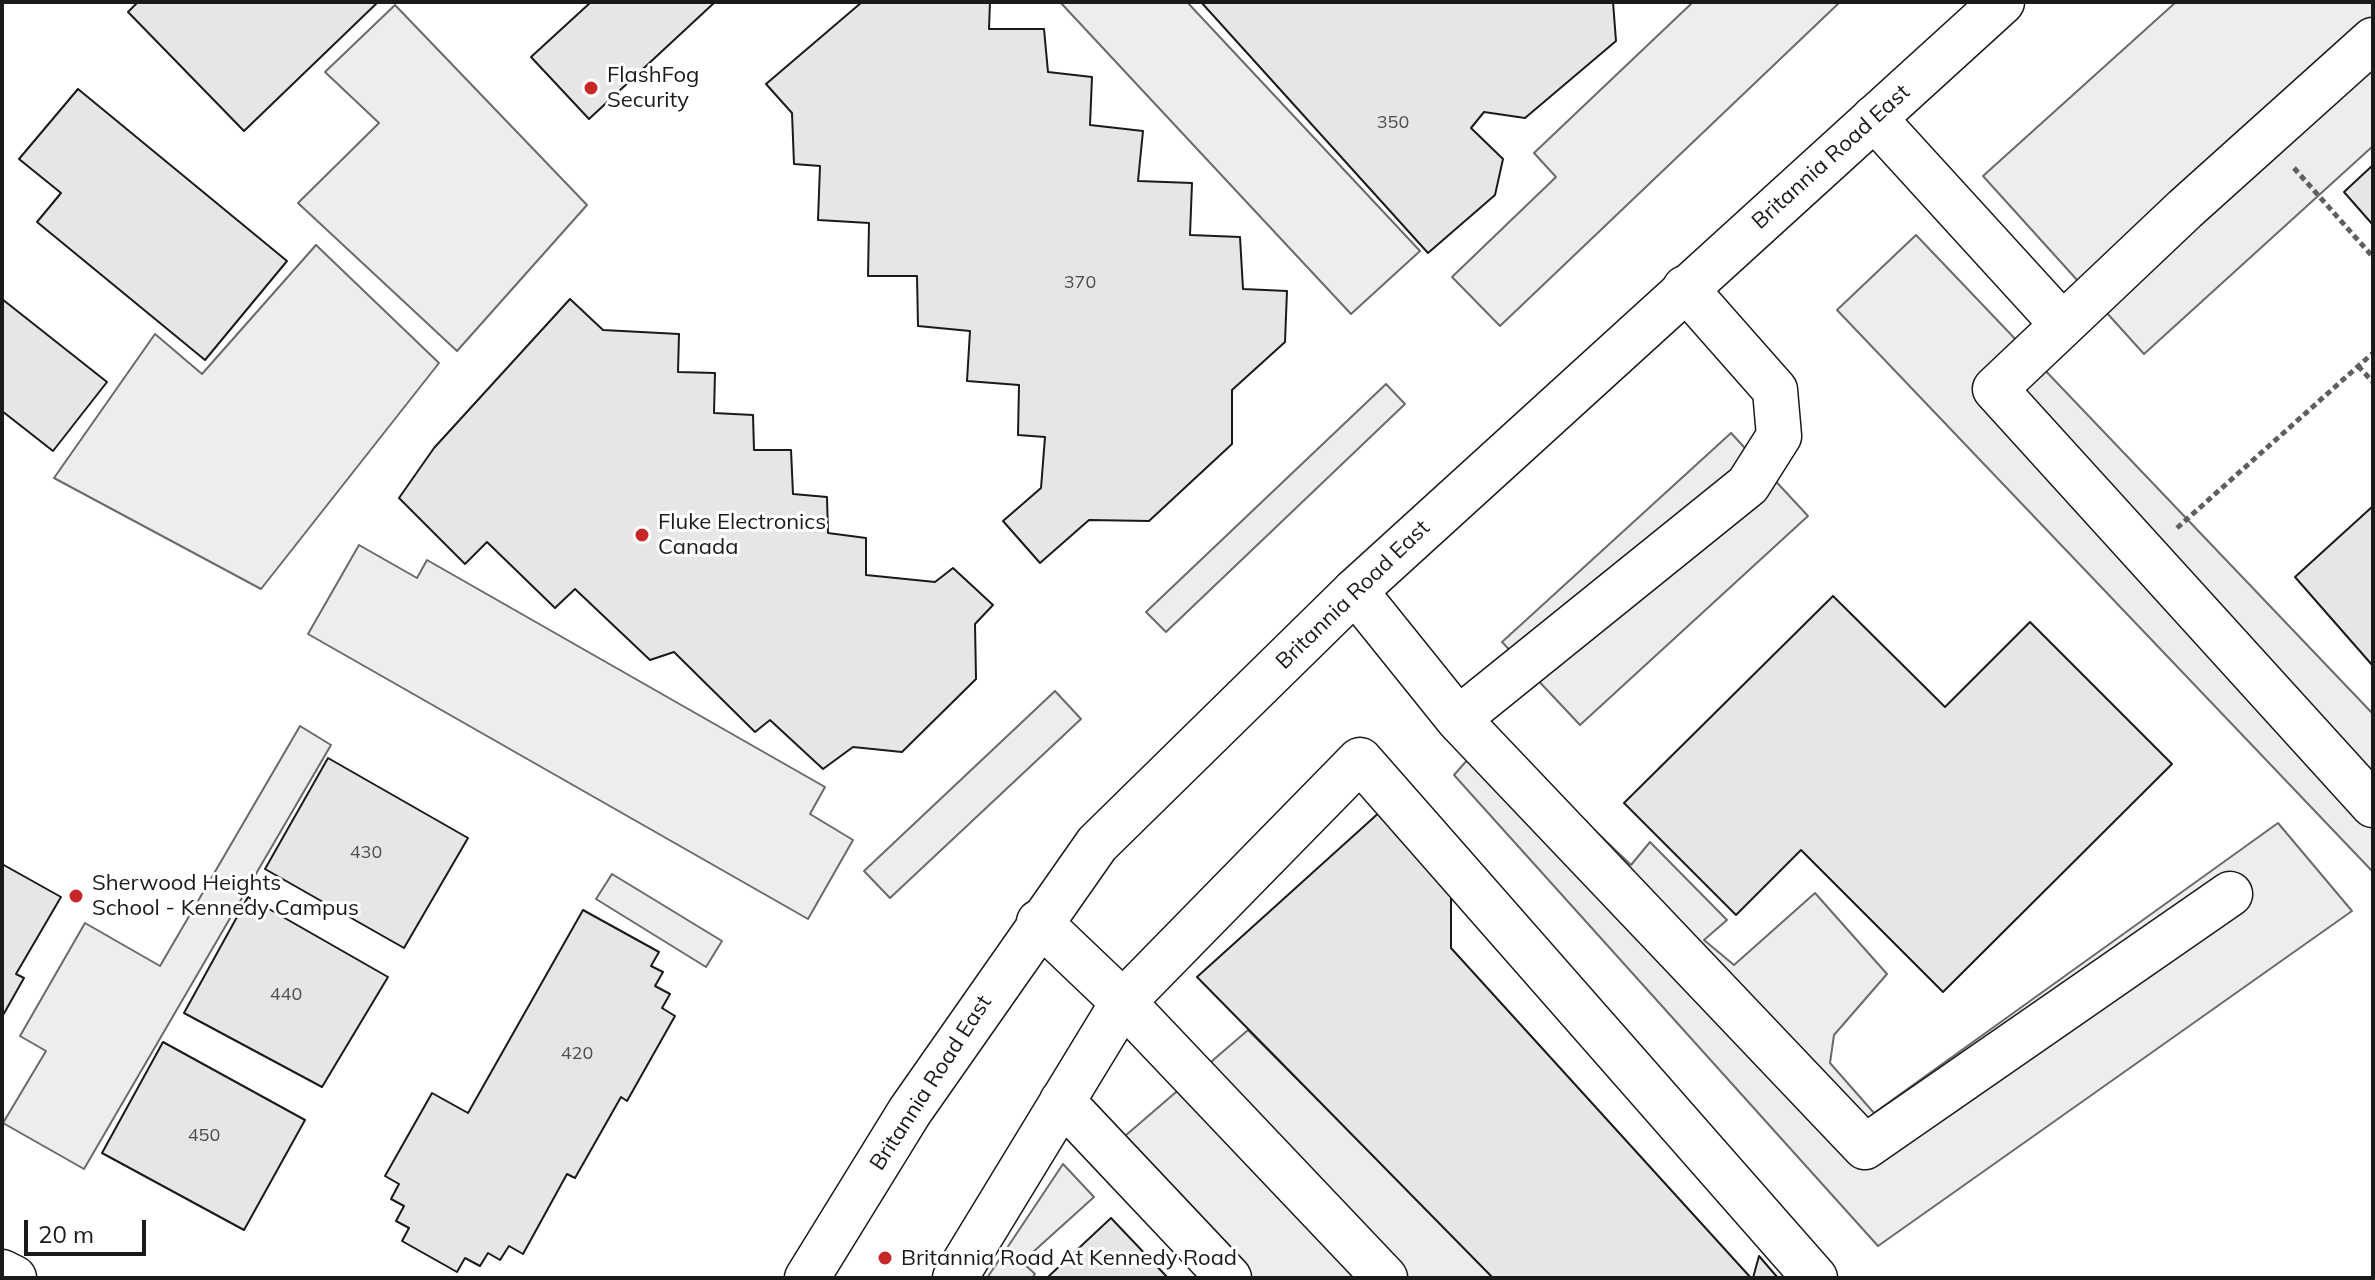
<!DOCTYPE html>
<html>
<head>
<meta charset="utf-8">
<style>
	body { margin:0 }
	#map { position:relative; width:2375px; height:1280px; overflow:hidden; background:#fff; font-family:Mulish,sans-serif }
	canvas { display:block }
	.frame { position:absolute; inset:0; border:4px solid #1a1a1a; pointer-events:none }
	.scale { position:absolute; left:24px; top:1220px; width:122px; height:36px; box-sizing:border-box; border:4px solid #1a1a1a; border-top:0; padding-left:10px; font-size:24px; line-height:28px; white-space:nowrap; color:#1a1a1a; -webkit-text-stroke:6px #fff; paint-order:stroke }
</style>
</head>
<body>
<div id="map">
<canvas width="2375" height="1280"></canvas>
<div class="frame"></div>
<div class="scale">20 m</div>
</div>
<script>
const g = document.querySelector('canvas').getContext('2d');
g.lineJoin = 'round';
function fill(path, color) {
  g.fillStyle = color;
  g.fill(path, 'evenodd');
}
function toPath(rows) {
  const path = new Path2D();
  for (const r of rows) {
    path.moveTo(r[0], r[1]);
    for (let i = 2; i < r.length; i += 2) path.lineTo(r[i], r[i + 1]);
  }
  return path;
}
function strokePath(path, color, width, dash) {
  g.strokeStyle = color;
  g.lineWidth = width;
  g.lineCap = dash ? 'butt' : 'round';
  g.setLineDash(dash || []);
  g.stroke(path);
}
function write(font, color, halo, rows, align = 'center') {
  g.font = font + ' Mulish,sans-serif';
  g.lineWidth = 6;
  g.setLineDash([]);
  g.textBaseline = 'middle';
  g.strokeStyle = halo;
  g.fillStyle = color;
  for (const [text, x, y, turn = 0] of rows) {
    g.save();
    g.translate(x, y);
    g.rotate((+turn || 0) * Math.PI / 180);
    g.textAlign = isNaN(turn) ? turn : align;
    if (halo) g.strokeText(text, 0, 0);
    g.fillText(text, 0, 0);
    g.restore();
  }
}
const built = toPath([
	[1060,2,1187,2,1420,251,1351,314,1060,2],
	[1693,2,1840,2,1500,326,1452,277,1556,177,1534,153,1693,2],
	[2176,2,2373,2,2373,146,2144,354,1983,176,2176,2],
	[395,5,587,205,457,351,298,203,379,123,325,72,395,5],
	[1916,235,2373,714,2373,872,1837,310,1916,235],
	[316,245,439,363,261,589,54,478,155,334,202,374,316,245],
	[1386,384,1405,404,1166,632,1146,612,1386,384],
	[1731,433,1808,516,1580,725,1502,642,1731,433],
	[359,545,417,578,427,560,825,787,810,814,853,840,808,919,308,634,359,545],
	[1055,691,1081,719,890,898,864,871,1055,691],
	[300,726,331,745,84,1169,3,1123,46,1051,20,1036,85,923,160,966,300,726],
	[1492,732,1631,865,1650,842,1727,920,1704,940,1734,965,1815,893,1887,974,1834,1035,1830,1063,1874,1113,2278,823,2352,911,1878,1246,1454,775,1492,732],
	[612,874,722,941,706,967,596,899,612,874],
	[1248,1030,1496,1278,1222,1278,1096,1161,1248,1030],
	[1063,1164,1094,1197,1022,1262,1035,1274,1032,1278,987,1278,1063,1164]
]);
const building = toPath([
	[138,2,378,2,244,131,128,12,138,2],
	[591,2,715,2,589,119,531,57,591,2],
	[862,2,990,2,989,29,1044,29,1048,72,1092,77,1090,125,1143,131,1138,181,1192,183,1190,235,1240,237,1243,289,1287,291,1285,342,1232,390,1232,444,1149,521,1089,520,1040,563,1003,521,1041,488,1045,437,1018,435,1019,385,967,381,970,331,918,326,917,276,868,276,869,223,818,220,820,166,794,164,792,113,766,84,862,2],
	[1201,2,1613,2,1616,41,1525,118,1484,112,1471,128,1503,159,1495,195,1428,253,1201,2],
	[78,89,287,261,205,360,37,222,61,193,19,159,78,89],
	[2373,165,2373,225,2344,192,2373,165],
	[2,299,107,382,53,451,2,411,2,299],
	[570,299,603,330,679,334,678,372,715,373,714,413,753,415,754,450,791,450,793,494,827,497,828,533,866,538,866,575,935,582,953,568,993,605,975,624,976,679,902,752,853,747,823,769,770,720,755,732,674,652,650,660,575,589,555,608,487,542,465,564,399,498,434,448,570,299],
	[2373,506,2373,666,2295,577,2373,506],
	[1833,596,1945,707,2030,622,2172,764,1943,992,1801,850,1736,915,1624,803,1833,596],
	[328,758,468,838,404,948,265,869,328,758],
	[1382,810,1451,887,1451,948,1751,1278,1493,1278,1197,977,1382,810],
	[2,864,61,897,16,974,24,978,2,1017,2,864],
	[248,897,388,977,322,1087,184,1013,248,897],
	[583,910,659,952,651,966,663,972,655,986,670,994,662,1008,675,1016,627,1101,621,1097,575,1178,567,1174,523,1254,509,1246,500,1260,488,1253,480,1266,465,1258,457,1272,402,1241,409,1228,396,1221,404,1206,391,1199,399,1184,385,1176,432,1093,468,1113,583,910],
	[163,1042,305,1120,244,1230,102,1153,163,1042],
	[1111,1218,1168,1278,1048,1278,1049,1276,1111,1218],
	[1759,1256,1778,1278,1753,1278,1759,1256]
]);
const path = toPath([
	[2294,168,2373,257],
	[2358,366,2373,382],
	[2177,528,2373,353]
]);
const minor = toPath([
	[2373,40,2185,209,1995,389,2373,805],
	[1874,118,2062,324],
	[1685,288,1775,390,1779,436,1748,485,1458,719,1865,1147,2230,894],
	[1355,591,1458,719],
	[1039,922,1123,1002,1385,1278],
	[1062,1101,1229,1278],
	[955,1278,1123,1002,1360,760,1815,1278]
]);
const major = toPath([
	[2,1272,14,1278],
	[807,1278,910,1111,1097,844,1355,591,2002,2]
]);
const markers = [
	[591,88,8,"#c62828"],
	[642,535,8,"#c62828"],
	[76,896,8,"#c62828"],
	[885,1258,8,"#c62828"]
];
const numberNames = [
	["350",1393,123],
	["370",1080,283],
	["430",366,853],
	["440",286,995],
	["420",577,1054],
	["450",204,1136]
];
const poiNames = [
	["FlashFog",607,75],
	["Security",607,100],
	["Fluke Electronics",658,522],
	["Canada",658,547],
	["Sherwood Heights",92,883],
	["School - Kennedy Campus",92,908],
	["Britannia Road At Kennedy Road",901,1258]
];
const streetNames = [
	["Britannia Road East",1831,157,-42],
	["Britannia Road East",1353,595,-44],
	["Britannia Road East",931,1083,-57]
];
fill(built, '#ededed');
strokePath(built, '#6a6a6a', 2);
fill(building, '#e6e6e6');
strokePath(building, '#1a1a1a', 2);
strokePath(minor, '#1a1a1a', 47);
strokePath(major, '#1a1a1a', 47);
strokePath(path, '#5f5f5f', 5, [6, 4]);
strokePath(minor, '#fff', 44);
strokePath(major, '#fff', 44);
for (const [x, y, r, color] of markers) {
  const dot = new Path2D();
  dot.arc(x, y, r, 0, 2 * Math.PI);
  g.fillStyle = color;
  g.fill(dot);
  strokePath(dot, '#fff', 3);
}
write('18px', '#4d4d4d', null, numberNames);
write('22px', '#1a1a1a', '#fff', poiNames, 'left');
write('22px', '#1a1a1a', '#fff', streetNames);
</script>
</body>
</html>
